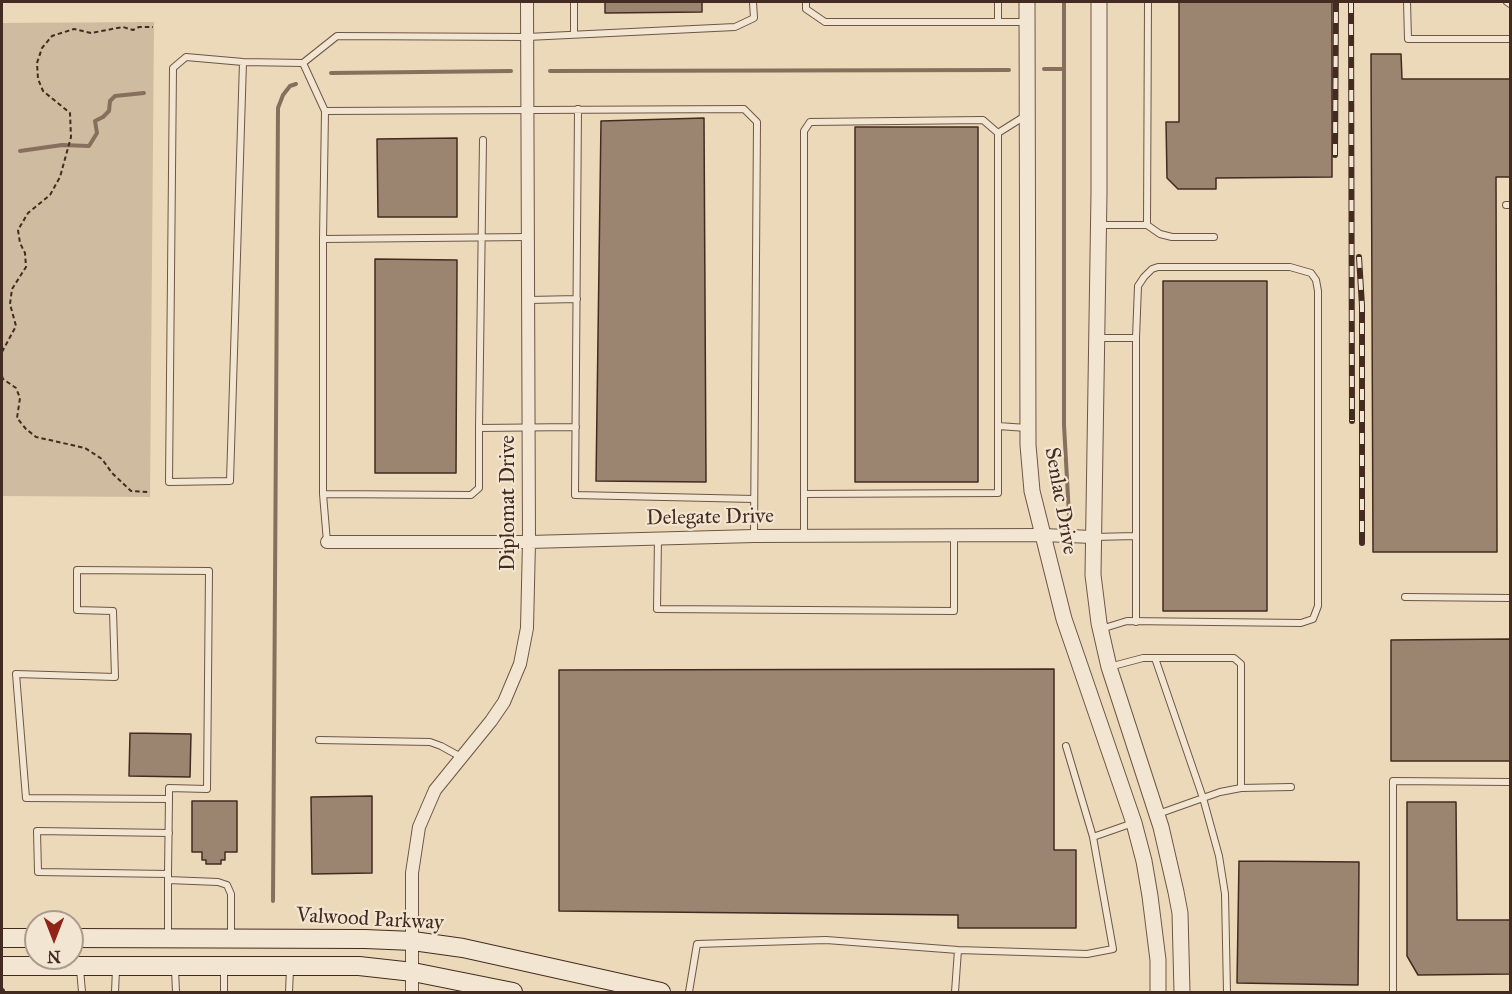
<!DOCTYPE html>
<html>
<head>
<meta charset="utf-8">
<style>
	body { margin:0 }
	#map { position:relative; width:1512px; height:994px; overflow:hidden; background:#ebd9b9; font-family:"IM FELL Great Primer",serif }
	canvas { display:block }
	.frame { position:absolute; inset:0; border:3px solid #442b21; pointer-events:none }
	.north { position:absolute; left:24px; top:910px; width:60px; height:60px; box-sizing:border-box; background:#f2e6d2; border:2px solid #ac9b8b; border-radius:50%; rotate:180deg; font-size:16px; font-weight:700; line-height:24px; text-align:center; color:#442b21 }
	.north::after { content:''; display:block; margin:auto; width:21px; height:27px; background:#8f2418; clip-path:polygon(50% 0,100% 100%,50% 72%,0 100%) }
</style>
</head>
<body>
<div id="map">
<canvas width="1512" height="994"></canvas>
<div class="frame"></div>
<div class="north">N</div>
</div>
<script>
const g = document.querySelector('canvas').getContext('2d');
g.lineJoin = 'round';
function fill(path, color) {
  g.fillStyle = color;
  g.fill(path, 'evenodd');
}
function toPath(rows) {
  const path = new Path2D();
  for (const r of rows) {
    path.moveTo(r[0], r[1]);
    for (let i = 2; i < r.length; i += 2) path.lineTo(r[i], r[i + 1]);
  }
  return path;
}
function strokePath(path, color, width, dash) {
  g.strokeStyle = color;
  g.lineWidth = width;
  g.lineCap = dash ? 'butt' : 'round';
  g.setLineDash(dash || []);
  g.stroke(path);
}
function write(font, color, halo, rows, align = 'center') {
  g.font = font + ' "IM FELL Great Primer",serif';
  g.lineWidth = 4.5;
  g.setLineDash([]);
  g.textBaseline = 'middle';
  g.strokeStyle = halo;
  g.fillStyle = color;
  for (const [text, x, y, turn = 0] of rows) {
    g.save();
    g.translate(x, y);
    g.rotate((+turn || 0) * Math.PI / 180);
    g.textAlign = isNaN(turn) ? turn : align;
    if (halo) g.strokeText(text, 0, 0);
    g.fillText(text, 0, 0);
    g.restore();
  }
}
const green = toPath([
	[154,22,150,497,2,496,2,23]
]);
const stream = toPath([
	[1064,2,1064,425,1069,515],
	[1044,69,1064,69],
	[550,71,1009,70],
	[331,73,511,71],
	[20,151,62,145,89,146,97,133,95,121,103,117,109,111,110,101,115,96,144,93],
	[273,901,278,108,283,95,290,86,296,84]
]);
const building = toPath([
	[605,2,702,2,702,12,605,13,605,2],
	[1179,2,1332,2,1332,177,1216,178,1216,189,1178,189,1167,178,1166,122,1179,122,1179,2],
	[1371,54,1401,54,1402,79,1510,79,1510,177,1496,177,1497,552,1373,552,1371,54],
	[704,118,706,482,596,481,601,121,704,118],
	[855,127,978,127,978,482,855,482,855,127],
	[457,138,457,217,378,217,377,139,457,138],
	[375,259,457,260,456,473,375,473,375,259],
	[1163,281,1267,281,1267,611,1163,611,1163,281],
	[1510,639,1510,761,1391,761,1391,640,1510,639],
	[1054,669,1054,850,1076,850,1076,928,958,928,958,915,559,911,559,670,1054,669],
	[130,733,191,734,190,777,129,776,130,733],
	[372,796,372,873,312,874,311,797,372,796],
	[192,801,237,801,237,852,225,852,225,860,221,860,221,864,206,864,206,860,202,860,202,852,192,852,192,801],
	[1407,802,1456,802,1457,920,1510,920,1510,974,1418,975,1407,956,1407,802],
	[1239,861,1359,862,1358,985,1237,983,1239,861]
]);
const path = toPath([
	[2,352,16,326,10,304,12,289,26,267,25,253,20,243,18,230,28,213,50,195,60,177,71,137,70,113,43,91,38,79,37,63,42,48,52,36,74,29,91,33,123,27,133,30,139,27,153,27],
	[2,376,3,379,16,388,20,398,17,418,26,429,36,437,85,448,102,459,112,473,131,491,149,492]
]);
const service = toPath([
	[574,2,574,34],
	[753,2,754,18,735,27,527,37,337,36,303,63,325,111,744,109,757,122,754,535],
	[806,2,806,9,825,22,1027,22],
	[1407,2,1408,39,1510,39],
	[1507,2,1510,4],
	[998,22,998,2],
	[243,62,230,481,169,482,173,68,186,57,243,62,303,63],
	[578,109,575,495,754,499],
	[325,111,323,239,527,237],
	[998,133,1025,116],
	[483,140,479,428,576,427],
	[1506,205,1510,205],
	[1099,225,1147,225,1148,2],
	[1147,225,1160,234,1172,237,1214,237],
	[323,239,323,494,471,495,479,488,479,428],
	[529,300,577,299],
	[1097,338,1136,338,1138,286,1144,277,1152,269,1158,267,1290,267,1311,273,1316,280,1318,291,1318,606,1313,619,1301,623,1127,621,1101,629],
	[1136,338,1136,622],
	[998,426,1027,428],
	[323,494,327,542],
	[804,494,998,493,998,133,983,120,810,122,804,131,804,535],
	[1093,537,1136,536],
	[658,538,657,609,954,611,954,536],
	[1405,597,1510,598],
	[1155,658,1203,798,1219,856,1225,894,1227,992],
	[1109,667,1143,658,1234,658,1241,664,1241,788,1220,792,1158,814],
	[319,740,430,742,441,746,461,757],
	[1066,746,1093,837],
	[1241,788,1291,787],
	[169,799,26,798,16,674,115,677,113,611,77,610,77,570,209,571,207,789,169,788,169,799,168,874,168,880,218,882,227,885,231,894,231,935],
	[168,874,38,872,37,831,169,833],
	[168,880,168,936],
	[80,969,82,992],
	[175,969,176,992],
	[224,969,224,992],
	[115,992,116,969],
	[289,992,290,969],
	[689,992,697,944,826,940,958,950,1087,954,1113,949,1093,837,1133,823],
	[955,992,958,950],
	[1393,992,1393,781,1510,782]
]);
const minor = toPath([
	[327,542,529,542,754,536,1042,535,1093,537],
	[412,992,412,873,419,827,435,790,491,721,504,702,520,664,527,628,529,542,527,2]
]);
const tertiary = toPath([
	[1027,2,1028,445,1032,491,1064,619,1134,823,1144,861,1150,896,1158,960,1158,992],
	[1099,2,1099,193,1093,575,1099,623,1109,667,1161,827,1176,892,1180,913,1182,992]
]);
const secondary = toPath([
	[2,938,36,938],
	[72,938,365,939,413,941,463,948,661,992],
	[2,966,359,966,413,972,513,992]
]);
const rail = toPath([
	[1351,2,1352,421],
	[1335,155,1336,2],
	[1359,257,1362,306,1362,543],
	[2,991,2,992]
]);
const streetNames = [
	["Senlac Drive",1060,501,80],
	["Diplomat Drive",509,503,-90],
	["Delegate Drive",710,518,-1],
	["Valwood Parkway",370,920,3]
];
fill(green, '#cfbb9f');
strokePath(stream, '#86705d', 4);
fill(building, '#9b8570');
strokePath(building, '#442b21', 1.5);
strokePath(service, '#6e5647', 8);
strokePath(minor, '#6e5647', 14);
strokePath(tertiary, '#6e5647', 17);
strokePath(secondary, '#442b21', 20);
strokePath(path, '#442b21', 2, [4.5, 3]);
strokePath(service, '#f2e6d2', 6);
strokePath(minor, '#f2e6d2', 12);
strokePath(tertiary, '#f2e6d2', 15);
strokePath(secondary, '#f2e6d2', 18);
strokePath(rail, '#442b21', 6);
strokePath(rail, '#f2e6d2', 4, [11]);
write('21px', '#442b21', '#f2e6d2', streetNames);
</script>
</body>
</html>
